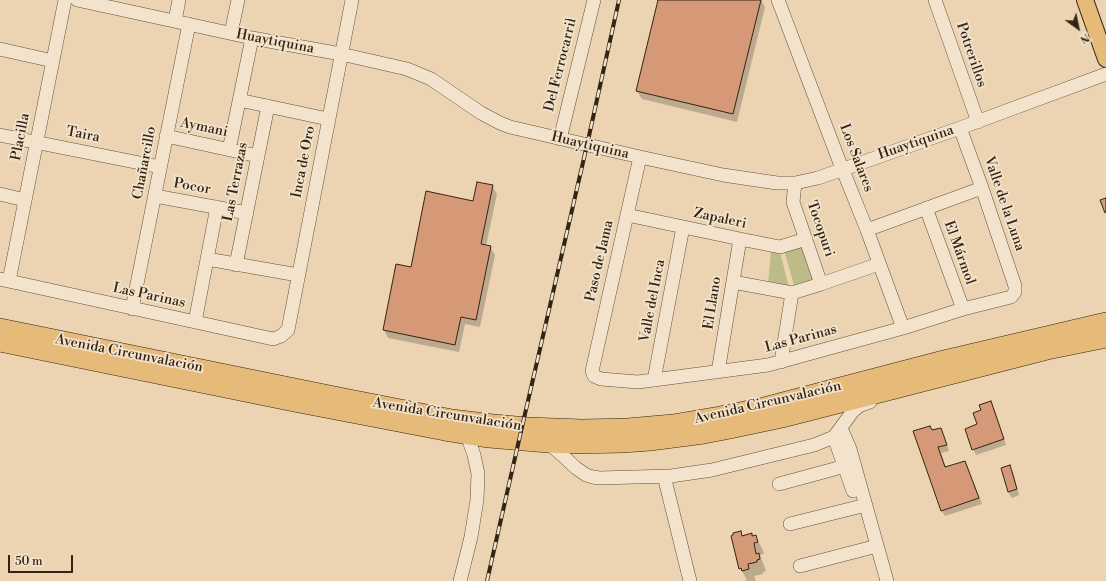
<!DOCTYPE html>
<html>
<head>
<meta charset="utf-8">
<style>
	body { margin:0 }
	#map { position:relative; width:1106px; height:581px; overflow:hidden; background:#ecd4b2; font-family:"Libre Bodoni",serif }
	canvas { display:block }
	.north { position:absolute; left:1058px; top:8px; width:40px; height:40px; -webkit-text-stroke:3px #f3e3cd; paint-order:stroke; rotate:147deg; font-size:11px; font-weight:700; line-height:16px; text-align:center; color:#332413 }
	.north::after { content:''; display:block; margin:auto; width:14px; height:18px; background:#332413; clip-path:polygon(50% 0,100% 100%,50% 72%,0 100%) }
	.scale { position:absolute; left:8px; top:555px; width:65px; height:18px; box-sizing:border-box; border:2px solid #332413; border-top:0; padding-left:5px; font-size:12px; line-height:14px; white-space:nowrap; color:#332413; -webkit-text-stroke:3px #f3e3cd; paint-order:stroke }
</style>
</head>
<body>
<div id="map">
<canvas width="1106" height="581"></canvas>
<div class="north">N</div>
<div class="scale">50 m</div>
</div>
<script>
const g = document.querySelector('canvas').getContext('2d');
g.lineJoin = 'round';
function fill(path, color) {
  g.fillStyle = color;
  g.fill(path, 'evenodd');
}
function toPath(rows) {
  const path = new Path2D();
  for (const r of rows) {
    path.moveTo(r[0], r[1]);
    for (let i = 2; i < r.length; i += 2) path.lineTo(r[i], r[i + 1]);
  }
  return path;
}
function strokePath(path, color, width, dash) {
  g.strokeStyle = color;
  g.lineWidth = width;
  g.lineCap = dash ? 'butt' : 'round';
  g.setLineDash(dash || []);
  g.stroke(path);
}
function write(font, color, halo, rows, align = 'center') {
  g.font = font + ' "Libre Bodoni",serif';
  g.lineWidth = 3.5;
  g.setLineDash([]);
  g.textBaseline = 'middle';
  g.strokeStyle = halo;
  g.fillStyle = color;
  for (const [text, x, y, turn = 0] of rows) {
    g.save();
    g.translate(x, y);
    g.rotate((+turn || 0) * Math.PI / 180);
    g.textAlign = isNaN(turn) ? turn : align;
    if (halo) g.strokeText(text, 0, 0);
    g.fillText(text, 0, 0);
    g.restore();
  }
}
const green = toPath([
	[804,244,814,279,794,285,784,250],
	[771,252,780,252,789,287,768,284]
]);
const shadow = toPath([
	[659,0,761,0,765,7,737,122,642,99,637,91],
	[492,186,497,194,486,246,490,247,495,255,480,327,465,324,459,352,388,338,384,330,412,268,474,202],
	[990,403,994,408,1006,445,976,455,973,449,982,411],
	[941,429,944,435,949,451,941,453,946,467,965,462,968,468,982,504,945,516,941,510,932,431],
	[1009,467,1013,472,1019,495,1012,498,1008,492,1002,469],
	[740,532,743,537,751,534,753,537,755,536,762,548,764,554,760,555,766,571,763,572,763,574,754,576,756,581,744,581,747,580,740,568]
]);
const building = toPath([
	[658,0,761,0,733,114,636,91,658,0],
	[477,182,493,185,481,244,491,246,476,320,461,317,455,345,383,330,396,264,411,267,426,191,473,201,477,182],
	[1106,198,1106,212,1105,213,1100,200,1106,198],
	[991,401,1004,439,972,450,965,429,977,424,973,413,981,410,979,405,991,401],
	[930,426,932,430,941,428,947,445,938,447,945,467,965,461,979,498,941,511,913,431,930,426],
	[1010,465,1017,489,1008,492,1001,468,1010,465],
	[741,531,742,536,752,533,752,536,756,535,758,542,754,543,756,554,759,553,760,559,757,560,757,562,748,564,749,569,742,571,741,568,739,569,731,536,733,535,733,533,741,531]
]);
const minor = toPath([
	[77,0,252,38,341,54,407,69,431,79,481,113,500,123,510,127,640,157,723,175,777,183,795,183,818,178,960,128,1106,74],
	[778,0,838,158,867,230,903,328],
	[935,0,978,122],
	[175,21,179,0],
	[231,33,238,0],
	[0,49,53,61],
	[239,100,328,119],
	[0,135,160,167],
	[166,136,258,156],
	[560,139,594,0],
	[229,150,252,38],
	[640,157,592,371,594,376,601,379,638,382,768,365,903,328,963,309,1011,297,1015,292,1015,286,982,188,960,128],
	[795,183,793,202,821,284],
	[0,194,25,200],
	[155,196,247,213],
	[926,208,963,309],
	[627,215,740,239,780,247,806,239],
	[867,230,982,188],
	[207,259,298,275],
	[236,265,268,106],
	[0,279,273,339,281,336,288,330,352,0],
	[9,281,65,0],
	[733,282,792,293,821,284,879,264],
	[132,309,189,24],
	[195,322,217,207],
	[781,362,792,293],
	[718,372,740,239],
	[654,380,683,227],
	[841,428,850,449,887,581],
	[834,437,853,491],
	[548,443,561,454,576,468,586,475,593,477,599,478,671,476,712,470,814,445,834,437,853,411,859,406,870,402],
	[664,476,690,581],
	[779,484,853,464],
	[790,524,866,505],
	[800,566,877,546],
	[460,581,471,537,477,500,478,474,474,455,467,435]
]);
const major = toPath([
	[1085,0,1106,59]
]);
const highway = toPath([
	[0,328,344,398,452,419,493,424,528,427,582,429,628,428,673,424,720,416,764,407,944,360,1106,322],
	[0,342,294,402,445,431,489,438,548,443,573,444,623,443,650,441,704,434,730,429,782,418,1047,350,1106,338]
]);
const rail = toPath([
	[487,581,522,427,587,145,619,0]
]);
const streetNames = [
	["Huaytiquina",275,42,11],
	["Potrerillos",971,55,71],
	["Del Ferrocarril",561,65,-76],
	["Aymani",204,128,12],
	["Taira",83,135,11],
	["Placilla",21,137,-79],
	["Huaytiquina",916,143,-19],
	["Huaytiquina",590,146,13],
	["Los Salares",856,158,69],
	["Inca de Oro",304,162,-79],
	["Chañarcillo",145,163,-79],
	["Las Terrazas",236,182,-79],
	["Pocor",192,187,10],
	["Valle de la Luna",1004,204,71],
	["Zapaleri",720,219,12],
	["Tocopuri",820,229,71],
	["El Mármol",959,253,70],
	["Paso de Jama",600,261,-77],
	["Las Parinas",149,296,12],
	["Valle del Inca",653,301,-79],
	["El Llano",713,303,-81],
	["Las Parinas",801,339,-15],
	["Avenida Circunvalación",129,354,11],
	["Avenida Circunvalación",768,403,-13],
	["Avenida Circunvalación",447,415,9]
];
fill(green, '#bdbb88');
fill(shadow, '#0003');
fill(building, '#d59977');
strokePath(building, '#332413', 1);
strokePath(minor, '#61503b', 14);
strokePath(major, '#332413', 18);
strokePath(highway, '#332413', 20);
strokePath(minor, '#f3e3cd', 13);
strokePath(major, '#e6ba79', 16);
strokePath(highway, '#e6ba79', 19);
strokePath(rail, '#332413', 4);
strokePath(rail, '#f3e3cd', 2.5, [8]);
write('14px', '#332413', '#f3e3cd', streetNames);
</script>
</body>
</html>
